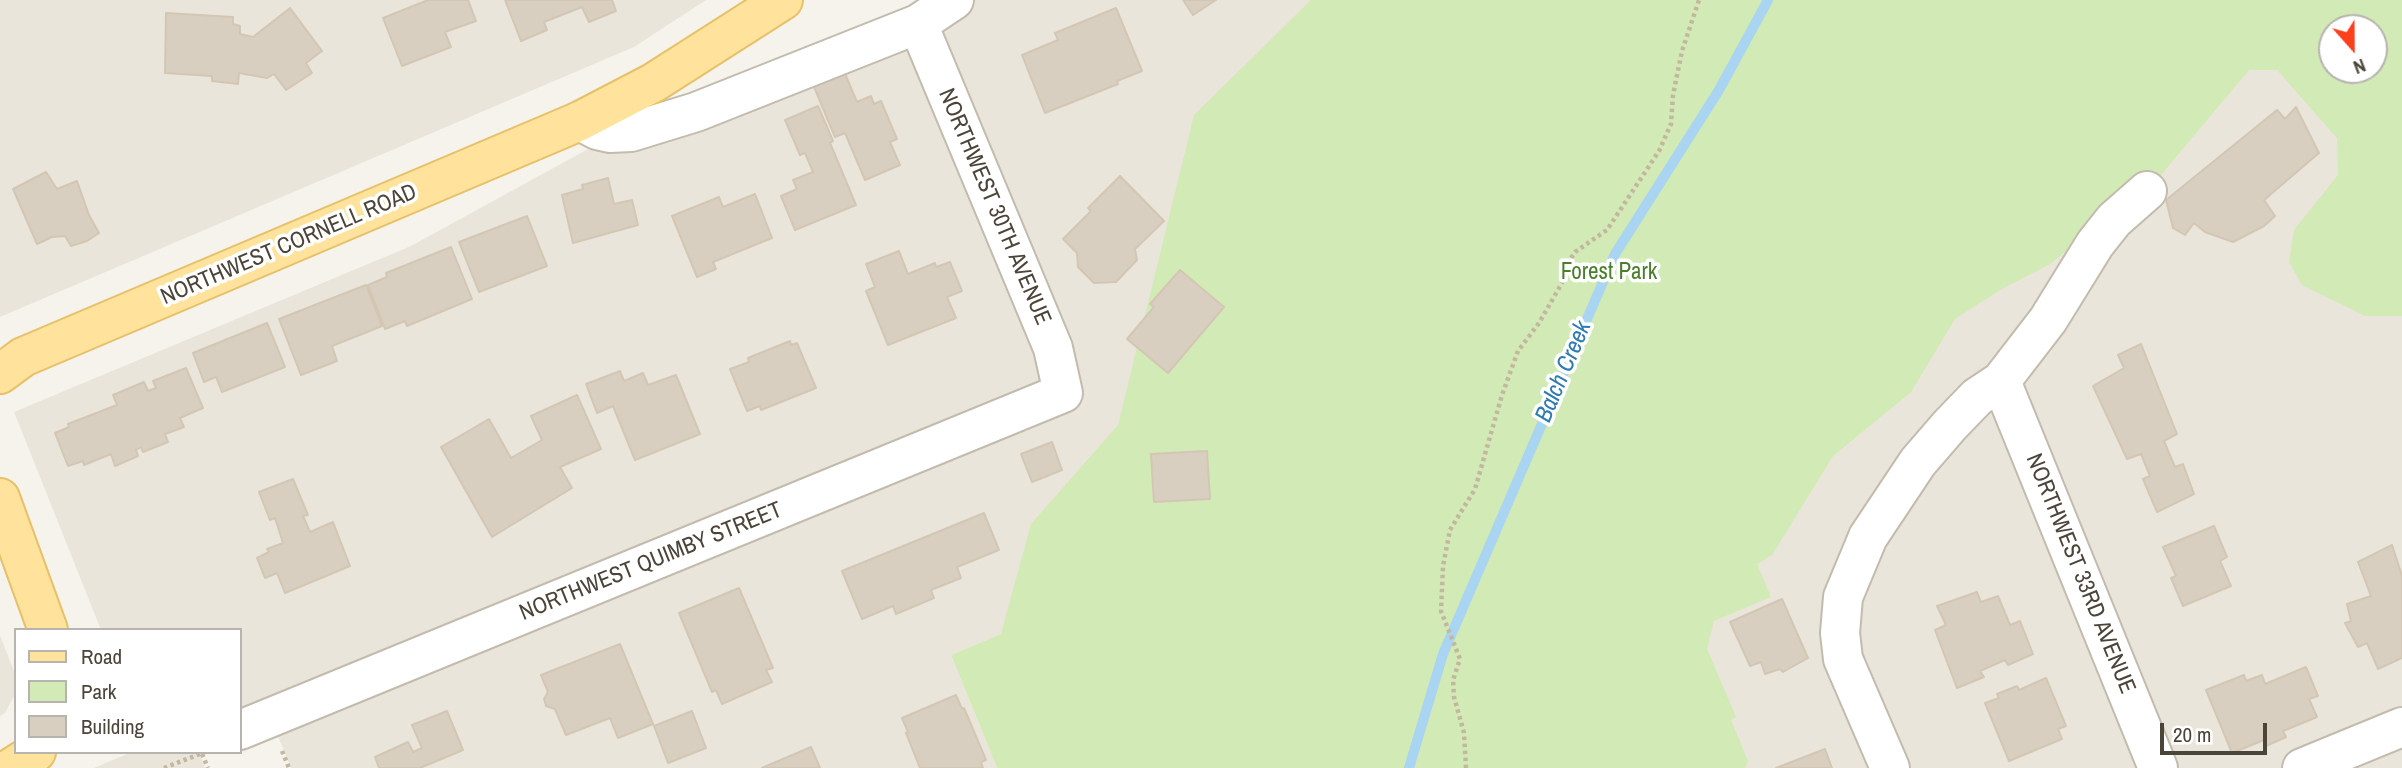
<!DOCTYPE html>
<html>
<head>
<meta charset="utf-8">
<style>
	body { margin:0 }
	#map { position:relative; width:2402px; height:768px; overflow:hidden; background:#f6f3ec; font-family:"Archivo Narrow",sans-serif }
	canvas { display:block }
	.legend { position:absolute; left:14px; top:628px; width:228px; height:126px; box-sizing:border-box; background:#fff; border:2px solid #b7b4b0; margin:0; padding:9px 12px; list-style:none; font-size:21px; color:#4b4439 }
	.legend li { display:flex; align-items:center; gap:14px; height:35px }
	.legend b { width:35px; border:2px solid #b7b4b0 }
	.north { position:absolute; left:2318px; top:14px; width:70px; height:70px; box-sizing:border-box; background:#fff; border:2px solid #b7b4b0; border-radius:50%; rotate:159deg; font-size:19px; font-weight:700; line-height:28px; text-align:center; color:#4b4439 }
	.north::after { content:''; display:block; margin:auto; width:24px; height:32px; background:#fc3f1d; clip-path:polygon(50% 0,100% 100%,50% 72%,0 100%) }
	.scale { position:absolute; left:2160px; top:723px; width:107px; height:32px; box-sizing:border-box; border:4px solid #4b4439; border-top:0; padding-left:9px; font-size:21px; line-height:24px; white-space:nowrap; color:#4b4439; -webkit-text-stroke:5px #fff; paint-order:stroke }
</style>
</head>
<body>
<div id="map">
<canvas width="2402" height="768"></canvas>
<ul class="legend">
<li><b style="height:9px;background:#ffe39c"></b>Road</li>
<li><b style="height:19px;background:#d2eab5"></b>Park</li>
<li><b style="height:19px;background:#d8cfc1"></b>Building</li>
</ul>
<div class="north">N</div>
<div class="scale">20 m</div>
</div>
<script>
const g = document.querySelector('canvas').getContext('2d');
g.lineJoin = 'round';
function fill(path, color) {
  g.fillStyle = color;
  g.fill(path, 'evenodd');
}
function toPath(rows) {
  const path = new Path2D();
  for (const r of rows) {
    path.moveTo(r[0], r[1]);
    for (let i = 2; i < r.length; i += 2) path.lineTo(r[i], r[i + 1]);
  }
  return path;
}
function strokePath(path, color, width, dash) {
  g.strokeStyle = color;
  g.lineWidth = width;
  g.lineCap = dash ? 'butt' : 'round';
  g.setLineDash(dash || []);
  g.stroke(path);
}
function write(font, color, halo, rows, align = 'center') {
  g.font = font + ' "Archivo Narrow",sans-serif';
  g.lineWidth = 7;
  g.setLineDash([]);
  g.textBaseline = 'middle';
  g.strokeStyle = halo;
  g.fillStyle = color;
  for (const [text, x, y, turn = 0] of rows) {
    g.save();
    g.translate(x, y);
    g.rotate((+turn || 0) * Math.PI / 180);
    g.textAlign = isNaN(turn) ? turn : align;
    if (halo) g.strokeText(text, 0, 0);
    g.fillText(text, 0, 0);
    g.restore();
  }
}
const residential = toPath([
	[0,0,706,0,634,47,0,317],
	[931,0,1325,0,1326,500,951,655,997,768,291,768,263,699,240,709,240,630,101,630,14,412,411,246,663,108],
	[2240,0,2402,0,2402,768,1666,768,1658,749,1697,627,1755,559,1962,211],
	[2332,28,2374,28,2374,70,2332,70],
	[0,635,15,674,15,694,5,713,0,716],
	[132,752,199,752,205,768,94,768]
]);
const green = toPath([
	[1311,0,2402,0,2402,316,2365,316,2302,285,2289,262,2294,230,2338,175,2337,138,2277,70,2249,70,2160,176,2050,264,2000,290,1955,319,1911,392,1833,456,1772,555,1757,564,1771,597,1714,621,1707,649,1736,717,1731,720,1748,761,1745,768,997,768,951,655,1001,634,1031,524,1118,425,1194,115],
	[2332,28,2374,28,2374,70,2332,70]
]);
const stream = toPath([
	[1409,768,1443,654,1615,254,1719,90,1768,0]
]);
const building = toPath([
	[428,0,468,0,476,21,445,32,451,47,402,66,383,18,428,0],
	[505,0,612,0,616,11,589,22,582,7,544,22,547,30,521,41,505,0],
	[1183,0,1216,0,1193,15,1183,0],
	[290,8,322,51,306,63,312,73,286,90,274,74,267,78,239,73,238,84,212,81,212,76,165,73,166,13,233,17,233,24,240,26,240,34,253,37,290,8],
	[1116,8,1142,71,1117,81,1118,84,1045,113,1022,55,1058,40,1055,33,1116,8],
	[843,69,857,102,871,96,874,104,881,101,897,139,890,142,900,165,865,180,845,133,835,137,812,82,843,69],
	[818,106,833,141,830,143,856,205,795,230,781,196,797,189,793,180,813,172,805,153,800,155,785,120,818,106],
	[2296,107,2319,153,2264,200,2275,216,2264,226,2233,242,2205,232,2194,223,2185,235,2173,228,2166,200,2277,110,2285,119,2296,107],
	[46,172,57,189,77,181,89,215,99,233,87,241,71,246,65,236,52,237,37,244,13,189,46,172],
	[1120,176,1164,221,1135,249,1137,260,1116,282,1094,283,1078,267,1077,253,1063,239,1091,211,1088,208,1120,176],
	[608,178,614,204,632,200,638,225,573,243,562,195,583,189,582,185,608,178],
	[755,194,772,238,713,262,716,269,697,277,672,216,719,197,723,207,755,194],
	[527,216,547,266,479,292,459,242,527,216],
	[451,247,472,299,407,326,405,321,385,329,368,285,387,277,386,273,451,247],
	[899,251,908,274,935,263,936,267,950,262,962,291,947,297,956,318,888,345,866,291,875,287,866,264,899,251],
	[1180,270,1224,307,1168,373,1127,339,1154,307,1150,304,1180,270],
	[366,285,382,326,332,346,337,361,301,375,279,319,366,285],
	[267,323,285,367,222,392,216,377,204,382,193,353,267,323],
	[790,341,791,345,797,343,816,388,761,410,760,406,747,411,730,369,749,362,748,358,790,341],
	[2141,344,2177,434,2164,441,2175,467,2183,464,2194,494,2157,512,2143,479,2150,476,2141,454,2127,459,2093,386,2124,368,2118,355,2141,344],
	[186,368,203,408,180,418,184,427,165,434,168,442,143,452,141,447,136,450,138,456,115,466,111,454,84,465,83,461,68,466,55,433,69,427,68,424,117,405,113,395,144,382,148,391,156,388,153,381,186,368],
	[620,371,624,381,643,373,648,385,676,375,700,434,635,460,613,406,597,413,586,384,620,371],
	[577,395,601,449,560,467,572,488,492,537,441,447,489,419,511,458,542,440,531,416,577,395],
	[1052,442,1062,470,1032,482,1021,454,1052,442],
	[1207,451,1210,499,1154,502,1151,454,1207,451],
	[293,479,308,515,303,516,310,532,333,522,350,566,285,593,277,573,265,578,257,558,269,552,267,549,283,543,275,518,270,520,259,492,293,479],
	[984,513,999,550,957,567,961,578,931,590,934,598,896,614,893,606,862,619,842,571,984,513],
	[2214,526,2227,557,2220,561,2231,586,2183,606,2171,578,2176,576,2163,547,2214,526],
	[2392,545,2402,576,2402,658,2378,669,2367,643,2358,647,2345,623,2351,621,2347,604,2371,596,2358,562,2392,545],
	[739,588,773,668,766,670,772,682,722,704,716,690,712,692,679,613,739,588],
	[1977,592,1981,602,1998,596,2010,625,2020,621,2033,654,2008,665,2005,660,1980,671,1984,677,1957,688,1935,630,1946,625,1937,606,1977,592],
	[1782,599,1808,658,1783,672,1780,669,1765,674,1761,662,1750,666,1730,622,1782,599],
	[620,644,653,724,618,738,610,718,566,735,555,709,546,706,544,699,548,692,541,675,620,644],
	[2306,667,2318,696,2309,699,2317,717,2283,731,2286,737,2266,746,2264,740,2232,753,2206,690,2244,675,2246,681,2262,675,2265,684,2306,667],
	[2046,678,2066,726,2058,729,2062,739,2009,761,1985,703,1999,698,1997,694,2017,686,2019,690,2046,678],
	[956,695,962,709,964,708,986,760,981,762,983,768,920,768,906,733,908,732,902,718,956,695],
	[447,711,463,750,420,768,379,768,375,757,408,742,413,752,422,748,412,725,447,711],
	[692,711,706,748,668,763,654,726,692,711],
	[811,747,820,768,762,768,811,747],
	[1825,749,1832,768,1776,768,1825,749]
]);
const path = toPath([
	[282,751,289,768],
	[202,754,208,768],
	[164,768,205,752],
	[1466,768,1464,733,1454,697,1453,680,1460,659,1441,611,1443,566,1450,530,1475,489,1502,395,1518,351,1539,323,1562,283,1564,269,1575,252,1607,230,1659,151,1671,124,1673,95,1682,51,1699,0]
]);
const minor = toPath([
	[580,121,597,130,610,133,631,132,696,112,918,24,954,0],
	[2001,381,2158,768],
	[240,730,1063,393,1053,348,918,24],
	[1890,768,1843,659,1840,633,1843,597,1868,537,1918,462,1950,425,1977,397,2001,381,2048,320,2095,244,2114,220,2147,191],
	[2302,768,2402,727]
]);
const major = toPath([
	[0,374,23,357,580,121,653,83,783,0],
	[0,498,48,630],
	[11,768,36,752]
]);
const streetNames = [
	["NORTHWEST 30TH AVENUE",994,207,67],
	["NORTHWEST CORNELL ROAD",289,245,-23],
	["NORTHWEST QUIMBY STREET",651,562,-22],
	["NORTHWEST 33RD AVENUE",2080,574,68]
];
const parkNames = [
	["Forest Park",1609,273]
];
const waterNames = [
	["Balch Creek",1564,372,-67]
];
fill(residential, '#eae5da');
fill(green, '#d2eab5');
strokePath(stream, '#a9d4f2', 10);
fill(building, '#d8cfc1');
strokePath(building, '#d3c7b4', 2);
strokePath(minor, '#c2bbae', 42);
strokePath(major, '#e6c16a', 42);
strokePath(path, '#c4b79f', 4.5, [3.5, 3.5]);
strokePath(minor, '#fff', 38);
strokePath(major, '#ffe39c', 38);
write('23px', '#4b4439', '#fff', streetNames);
write('23px', '#4a7f2a', '#fff', parkNames);
write('italic 24px', '#2e7ab2', '#fff', waterNames);
</script>
</body>
</html>
